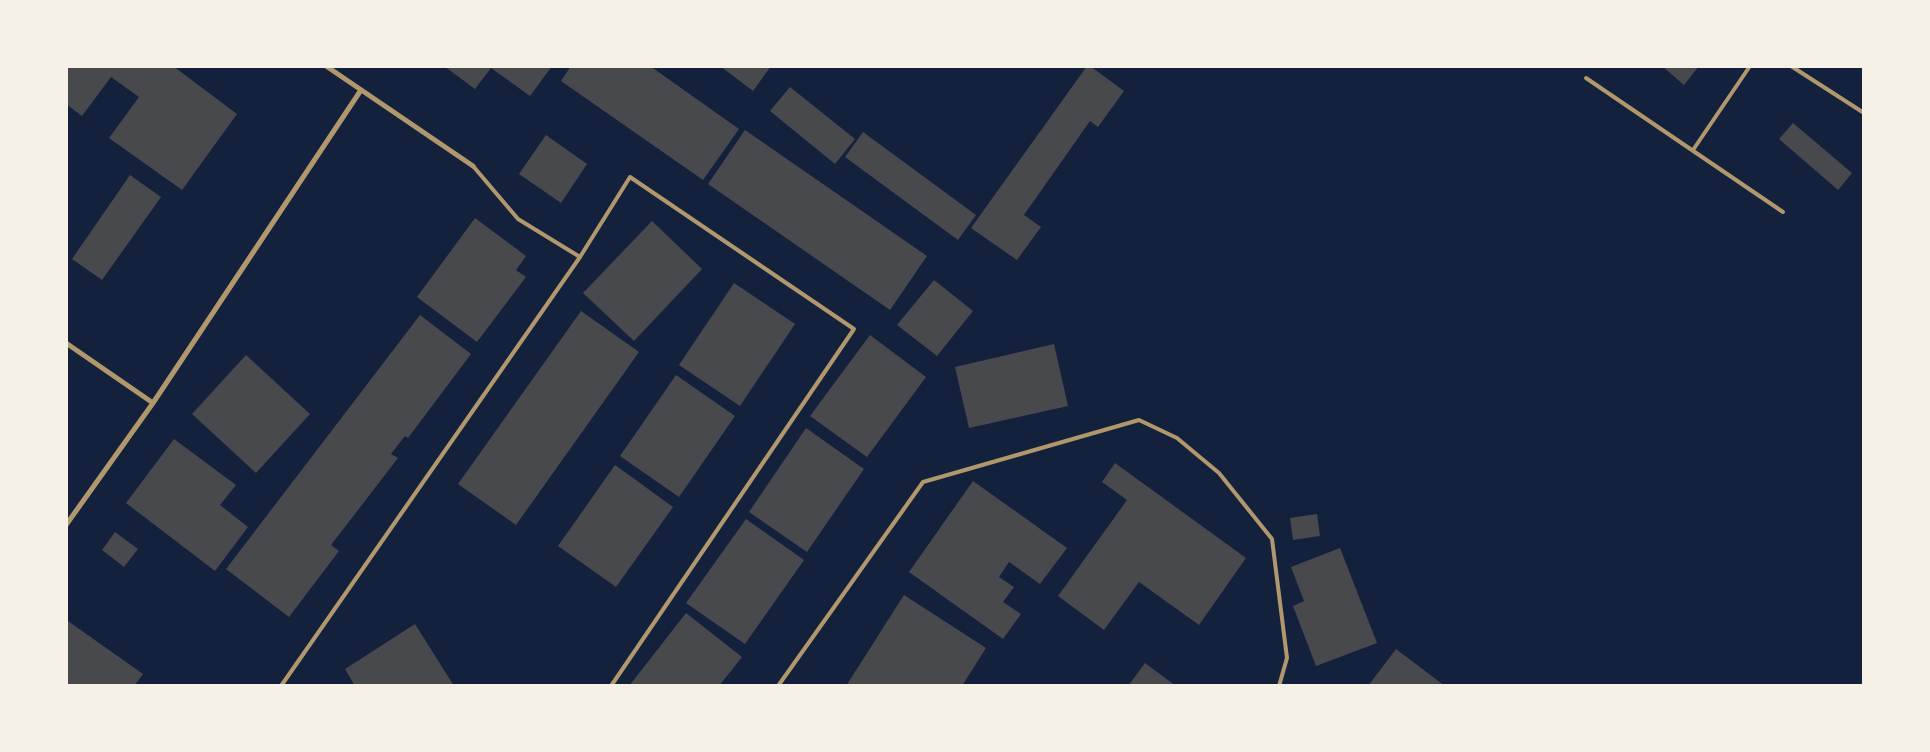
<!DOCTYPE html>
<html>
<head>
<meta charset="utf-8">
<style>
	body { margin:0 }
	#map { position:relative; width:1930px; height:752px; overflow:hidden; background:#14213d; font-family:"Crimson Pro",serif }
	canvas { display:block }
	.frame { position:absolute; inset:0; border:68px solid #f6f1e7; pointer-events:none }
</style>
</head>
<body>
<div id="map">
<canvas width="1930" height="752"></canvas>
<div class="frame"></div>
</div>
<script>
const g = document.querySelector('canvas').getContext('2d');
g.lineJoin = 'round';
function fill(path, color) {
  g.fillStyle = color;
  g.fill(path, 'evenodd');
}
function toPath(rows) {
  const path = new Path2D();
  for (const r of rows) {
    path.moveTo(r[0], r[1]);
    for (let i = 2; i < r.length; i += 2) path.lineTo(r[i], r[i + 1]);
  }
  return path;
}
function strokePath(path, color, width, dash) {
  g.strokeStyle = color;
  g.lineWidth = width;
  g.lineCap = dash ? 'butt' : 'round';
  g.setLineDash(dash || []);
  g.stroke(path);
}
const building = toPath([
	[66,66,173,66,237,114,182,190,109,138,139,97,111,77,82,116,66,104],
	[444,66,552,66,530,96,491,68,475,89],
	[571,66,650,66,739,129,703,180,561,81],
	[720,66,771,66,753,91],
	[1087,66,1090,66,1124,91,1098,127,1090,121,1024,215,1041,227,1017,260,971,228],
	[1662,66,1699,66,1684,85],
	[790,87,855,139,835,164,770,111],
	[1793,123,1852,173,1838,190,1779,139],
	[745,130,927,256,890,310,708,184],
	[863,132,976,215,958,240,845,157],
	[546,135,587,164,561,203,519,174],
	[130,175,161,197,102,280,72,259],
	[475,218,526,256,516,270,526,277,477,342,417,297],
	[652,221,702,269,634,341,583,293],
	[934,280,973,311,937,356,897,325],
	[734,283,795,324,740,406,679,365],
	[581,311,639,352,516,525,458,484],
	[420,315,471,354,408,438,405,436,391,454,398,458,331,545,339,551,289,617,226,569],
	[870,335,926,377,867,457,810,416],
	[1054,344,1068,406,969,428,955,367],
	[246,355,310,414,256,473,192,414],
	[676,375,735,416,679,497,620,456],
	[806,428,864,469,807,552,749,512],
	[174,439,236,485,220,505,248,527,215,571,126,503],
	[1115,463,1246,558,1199,625,1139,582,1104,630,1058,596,1127,500,1102,482],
	[615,465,673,507,616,587,558,546],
	[973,481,1067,548,1040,584,1009,562,999,577,1014,587,1003,602,1021,614,1003,639,909,572],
	[1317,514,1320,536,1293,540,1290,518],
	[746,519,804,560,745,644,686,603],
	[115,532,138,549,124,567,102,550],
	[1340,548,1377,643,1316,666,1293,606,1304,601,1291,567],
	[904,595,986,648,962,686,846,686],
	[686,613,742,657,719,686,629,686],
	[68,621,143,674,134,686,66,686,66,624],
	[415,624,454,686,355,686,345,669],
	[1396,649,1445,686,1368,686],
	[1145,663,1176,686,1128,686]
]);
const service = toPath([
	[1791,66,1864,113],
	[1586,78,1783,212],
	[1693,150,1750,66],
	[473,166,518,219,580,257,630,177,854,329,611,686],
	[281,686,580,257],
	[778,686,923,482,1139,420,1177,438,1219,473,1272,539,1287,658,1279,686]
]);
const minor = toPath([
	[326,66,473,166],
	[66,343,153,403,361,90],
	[66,525,153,403]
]);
fill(building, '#48494c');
strokePath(service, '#b1986c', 4);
strokePath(minor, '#b1986c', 5);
</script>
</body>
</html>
